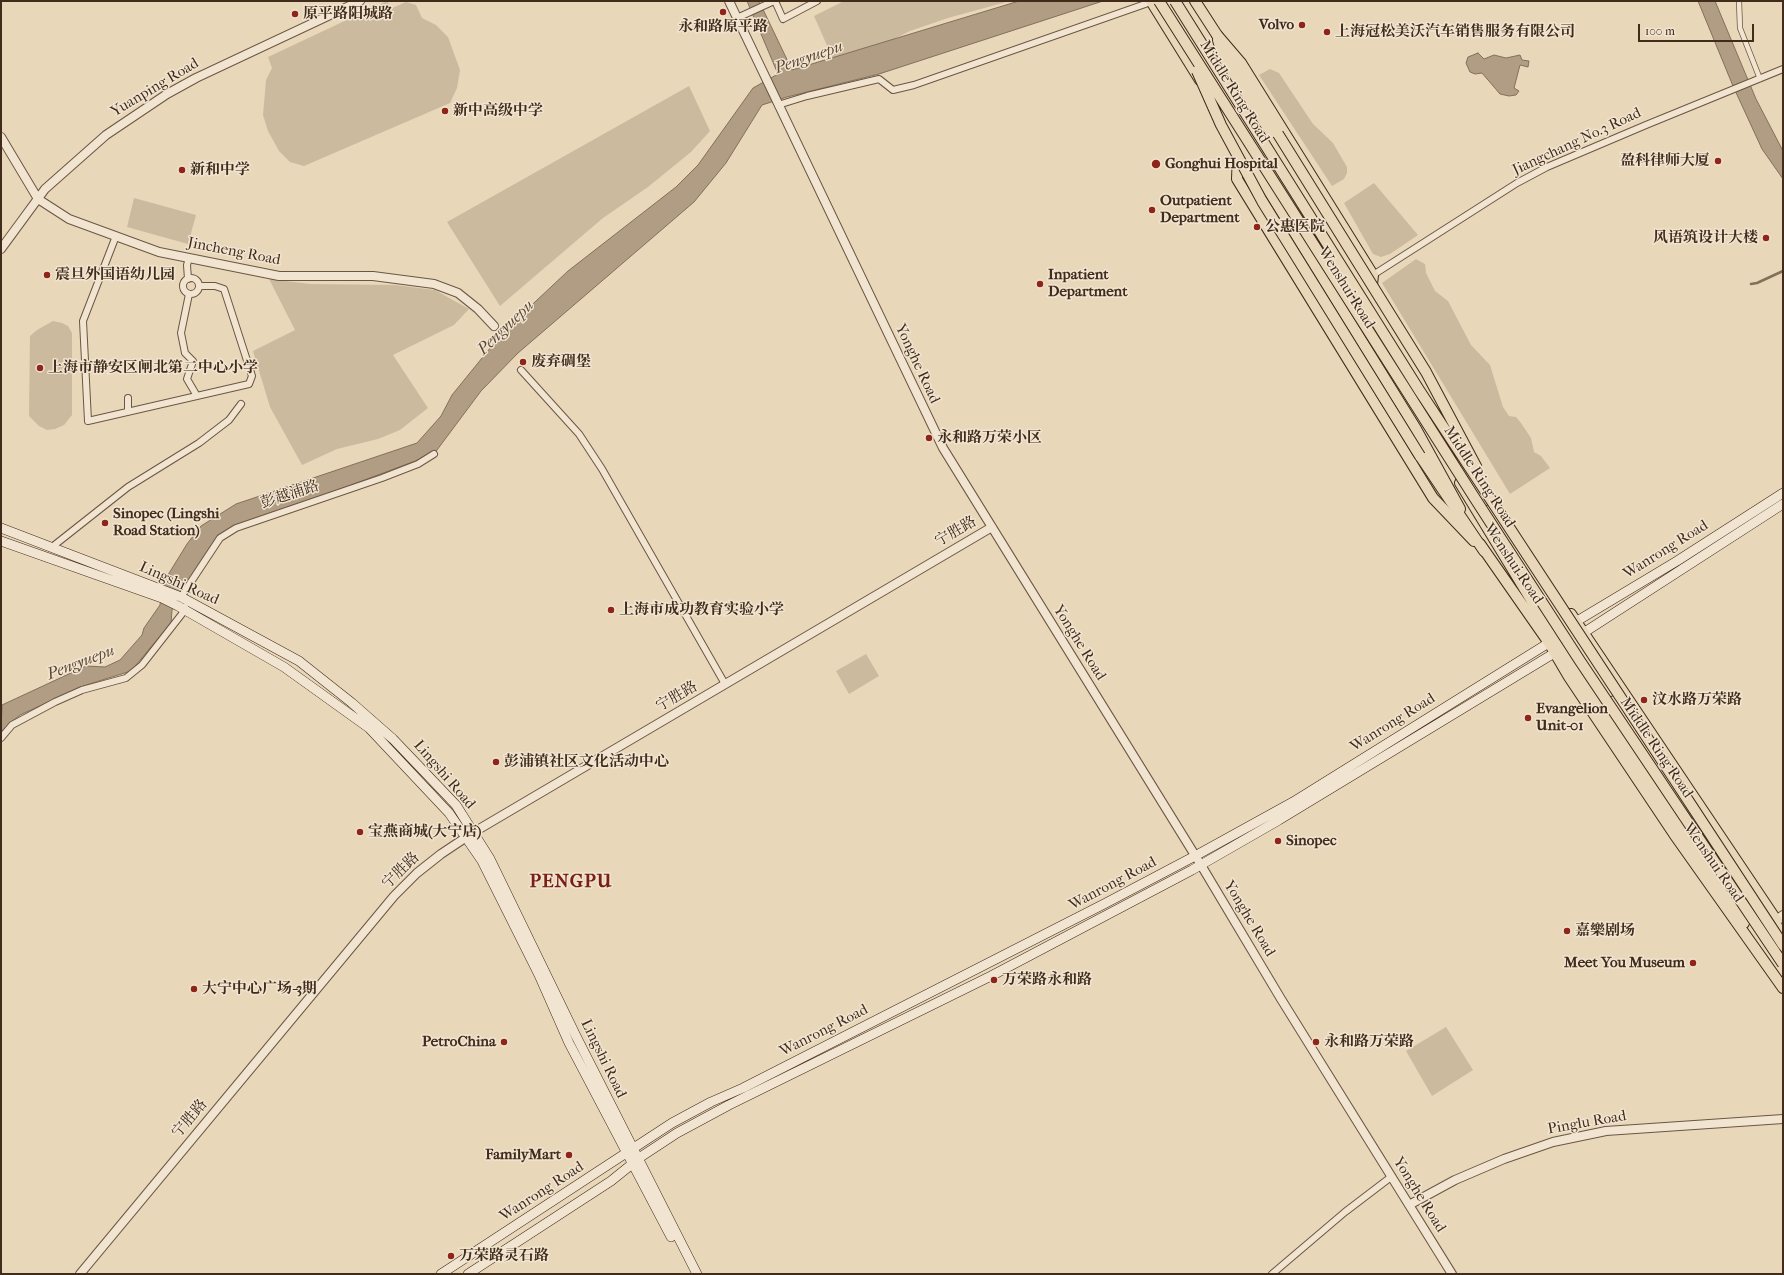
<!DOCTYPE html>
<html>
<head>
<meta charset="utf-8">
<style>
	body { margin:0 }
	#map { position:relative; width:1784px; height:1275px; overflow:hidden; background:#e9d7ba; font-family:"IM FELL French Canon",serif }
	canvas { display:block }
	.frame { position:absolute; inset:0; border:2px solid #412b1a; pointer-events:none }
	.scale { position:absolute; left:1638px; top:24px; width:116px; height:18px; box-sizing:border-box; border:2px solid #412b1a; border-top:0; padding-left:5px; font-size:12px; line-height:14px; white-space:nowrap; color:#412b1a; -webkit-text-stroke:3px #f1e5d2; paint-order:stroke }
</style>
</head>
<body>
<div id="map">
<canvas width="1784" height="1275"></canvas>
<div class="frame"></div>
<div class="scale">100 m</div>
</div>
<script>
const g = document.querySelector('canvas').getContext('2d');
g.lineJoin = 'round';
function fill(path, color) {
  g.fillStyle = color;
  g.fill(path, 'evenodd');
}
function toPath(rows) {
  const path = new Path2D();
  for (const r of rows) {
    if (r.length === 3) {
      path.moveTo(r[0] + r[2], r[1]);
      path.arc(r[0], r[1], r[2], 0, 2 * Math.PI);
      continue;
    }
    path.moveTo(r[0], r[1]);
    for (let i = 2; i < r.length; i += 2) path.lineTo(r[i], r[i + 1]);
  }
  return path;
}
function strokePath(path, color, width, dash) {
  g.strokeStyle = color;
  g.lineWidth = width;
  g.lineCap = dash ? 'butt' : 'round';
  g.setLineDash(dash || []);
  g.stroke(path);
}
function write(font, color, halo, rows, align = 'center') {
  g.font = font + ' "IM FELL French Canon","Noto Serif SC",serif';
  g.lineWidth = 3;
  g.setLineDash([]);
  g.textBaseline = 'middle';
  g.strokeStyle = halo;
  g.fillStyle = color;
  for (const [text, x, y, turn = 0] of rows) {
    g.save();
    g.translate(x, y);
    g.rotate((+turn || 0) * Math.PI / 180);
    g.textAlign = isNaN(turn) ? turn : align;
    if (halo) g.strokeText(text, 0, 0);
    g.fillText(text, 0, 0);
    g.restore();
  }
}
const green = toPath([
	[387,1,392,8,406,2,416,5,422,18,436,25,448,37,460,70,457,88,450,103,304,166,290,162,279,151,268,131,263,115,266,80,272,68,268,57],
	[844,1,1010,1,948,18,910,31,878,47,833,59,814,16],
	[1270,69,1279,73,1313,124,1333,143,1347,167,1347,173,1344,179,1332,186,1259,75],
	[689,86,710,131,691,152,648,187,603,218,500,306,447,222],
	[1374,183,1418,235,1390,254,1381,257,1373,254,1344,203],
	[134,198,196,215,188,244,127,227],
	[1416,259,1425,264,1426,273,1435,291,1448,301,1471,345,1490,365,1503,407,1509,416,1516,417,1521,423,1531,438,1534,452,1541,456,1550,468,1510,494,1382,283],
	[269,279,310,284,395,285,435,290,469,309,454,325,393,355,428,408,400,430,378,439,337,449,302,465,270,407,253,351,295,330],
	[53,321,62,323,68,326,72,333,72,415,64,425,55,429,47,430,39,426,29,416,30,336,37,330],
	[866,654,879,676,849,694,836,671],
	[1446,1027,1473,1070,1432,1096,1406,1051]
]);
const water = toPath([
	[747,1,759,1,792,70,1019,1,1103,1,879,74,787,97,762,105,726,163,694,202,518,353,481,391,434,454,236,528,220,538,172,610,171,623,131,671,83,686,20,715,9,724,1,733,2,705,86,666,105,667,120,660,142,635,144,628,160,605,163,583,187,544,201,526,236,504,417,443,441,416,452,395,504,331,568,271,676,187,698,165,753,88,778,74,747,1],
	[1698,1,1715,1,1756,99,1783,151,1783,179,1762,149,1733,86,1698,1],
	[1478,53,1484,59,1494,55,1506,58,1520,55,1522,60,1529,61,1528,67,1520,65,1514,88,1519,91,1516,95,1509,96,1500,94,1482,73,1475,74,1470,72,1466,63,1468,57,1478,53]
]);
const stream = toPath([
	[1751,284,1757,283,1783,271]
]);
const pedestrian = toPath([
	[1739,1,1740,28,1760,79]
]);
const minor = toPath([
	[775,1,783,19,817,1],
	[737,18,774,1],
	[778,105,807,96,879,79,893,90,914,85,1151,2],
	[116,236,83,321,88,421,249,384,252,376,224,289,215,286,200,286],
	[1373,275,1517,183,1547,167,1646,125,1783,69],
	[191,286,8],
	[188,279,187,265,189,258],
	[189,294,181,333,185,353,193,361,187,379,197,396],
	[521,370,579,434,602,469,725,684],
	[128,412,128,398],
	[52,547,128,487,199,443,229,420,241,404],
	[181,597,220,538,236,528,382,478,418,464,434,454],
	[1,738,12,725,55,702,82,690,126,678,142,665,185,610,185,607],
	[1272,1274,1345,1212,1391,1177]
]);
const tertiary = toPath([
	[729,1,943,448,1201,865,1281,999,1452,1274],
	[1,137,38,199,69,219,159,252,279,276,373,276,434,284,458,293,478,309,494,326],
	[1,249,45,189,106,135,167,94,196,78,360,1],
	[1776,920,1783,915],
	[1409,1205,1455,1180,1504,1159,1553,1142,1606,1131,1783,1119],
	[80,1274,394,896,417,873,441,854,474,832,992,527]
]);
const secondary = toPath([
	[1,528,181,597,299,661,352,703,393,739,456,805,490,859,576,1036,697,1274],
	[1,541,162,598,178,606,284,667,369,728,449,813,482,861,539,975,569,1043,671,1237],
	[1571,627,1577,621,1677,561,1783,493],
	[1577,637,1783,504],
	[441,1274,672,1123,711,1102,743,1088,1104,904,1195,856,1293,802,1555,639],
	[468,1274,611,1181,642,1156,677,1133,729,1105,991,976,1192,870,1279,820,1561,649]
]);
const primary = toPath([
	[1151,1,1200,80],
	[1195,1,1217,35,1241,63,1373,275,1371,294,1454,434],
	[1218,40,1226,67,1371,294],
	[1217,107,1416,429,1460,509],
	[1238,153,1237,179,1433,498,1474,541],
	[1460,483,1561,649,1734,906,1744,923],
	[1491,509,1568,630,1575,638,1610,691],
	[1480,544,1549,643,1569,677,1674,834,1783,988],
	[1571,614,1777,921],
	[1768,917,1783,933]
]);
const trunk = toPath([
	[1217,35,1278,134],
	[1420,456,1484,551]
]);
const trunkBridge = toPath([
	[1159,1,1474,497,1580,661,1783,964],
	[1175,1,1419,390,1783,945],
	[1197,71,1221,125,1262,201,1420,456],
	[1278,134,1426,372,1477,468]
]);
const markers = [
	[723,12,4,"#8f2418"],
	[295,14,4,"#8f2418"],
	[1302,25,4,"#8f2418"],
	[1327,32,4,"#8f2418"],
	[445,111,4,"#8f2418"],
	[1718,161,4,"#8f2418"],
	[1156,164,5,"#8f2418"],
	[182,170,4,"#8f2418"],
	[1152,210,4,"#8f2418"],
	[1257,227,4,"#8f2418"],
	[1766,238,4,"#8f2418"],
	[47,275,4,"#8f2418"],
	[1040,284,4,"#8f2418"],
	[523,362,4,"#8f2418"],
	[40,368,4,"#8f2418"],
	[929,438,4,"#8f2418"],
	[105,523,4,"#8f2418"],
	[611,610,4,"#8f2418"],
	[1644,700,4,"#8f2418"],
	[1528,718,4,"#8f2418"],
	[496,762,4,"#8f2418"],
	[360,832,4,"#8f2418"],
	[1278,841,4,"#8f2418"],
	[1567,931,4,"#8f2418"],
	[1693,963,4,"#8f2418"],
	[994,980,4,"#8f2418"],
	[194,989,4,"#8f2418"],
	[504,1042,4,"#8f2418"],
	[1316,1042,4,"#8f2418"],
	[569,1155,4,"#8f2418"],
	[451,1256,4,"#8f2418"]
];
const poiNames = [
	["原平路阳城路",303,14],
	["Volvo",1294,25,"right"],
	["永和路原平路",723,27,"center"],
	["上海冠松美沃汽车销售服务有限公司",1335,32],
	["新中高级中学",453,111],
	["盈科律师大厦",1710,161,"right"],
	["Gonghui Hospital",1165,164],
	["新和中学",190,170],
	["Outpatient",1160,201],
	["Department",1160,218],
	["公惠医院",1265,227],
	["风语筑设计大楼",1758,238,"right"],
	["震旦外国语幼儿园",55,275],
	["Inpatient",1048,275],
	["Department",1048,292],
	["废弃碉堡",531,362],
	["上海市静安区闸北第二中心小学",48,368],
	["永和路万荣小区",937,438],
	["Sinopec (Lingshi",113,514],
	["Road Station)",113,531],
	["上海市成功教育实验小学",619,610],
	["汶水路万荣路",1652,700],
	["Evangelion",1536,709],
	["Unit-01",1536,726],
	["彭浦镇社区文化活动中心",504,762],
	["宝燕商城(大宁店)",368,832],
	["Sinopec",1286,841],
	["嘉樂剧场",1575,931],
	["Meet You Museum",1685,963,"right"],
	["万荣路永和路",1002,980],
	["大宁中心广场-3期",202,989],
	["PetroChina",496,1042,"right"],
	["永和路万荣路",1324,1042],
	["FamilyMart",561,1155,"right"],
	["万荣路灵石路",459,1256]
];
const streetNames = [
	["Yuanping Road",155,88,-31],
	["Middle Ring Road",1234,92,58],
	["Jiangchang No.3 Road",1577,142,-25],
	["Jincheng Road",234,252,11],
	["Wenshui Road",1346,288,58],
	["Yonghe Road",917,364,65],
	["Middle Ring Road",1479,477,57],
	["彭越浦路",290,495,-18],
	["宁胜路",956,532,-30],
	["Wanrong Road",1666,550,-32],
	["Wenshui Road",1513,564,56],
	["Lingshi Road",179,584,24],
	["Yonghe Road",1079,643,58],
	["宁胜路",677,697,-30],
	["Wanrong Road",1393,723,-32],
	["Middle Ring Road",1656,748,56],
	["Lingshi Road",444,775,49],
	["Wenshui Road",1713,863,55],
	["宁胜路",401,871,-44],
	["Wanrong Road",1113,884,-28],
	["Yonghe Road",1249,919,59],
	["Wanrong Road",824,1031,-27],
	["Lingshi Road",603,1059,64],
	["宁胜路",190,1119,-50],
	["Pinglu Road",1587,1123,-10],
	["Wanrong Road",542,1192,-33],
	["Yonghe Road",1419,1195,58]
];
const waterNames = [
	["Pengyuepu",809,58,-19],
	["Pengyuepu",506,328,-44],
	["Pengyuepu",81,663,-21]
];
const districtNames = [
	["PENGPU",571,882]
];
fill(green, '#ccba9f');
fill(water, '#b09d84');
strokePath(water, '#846f5a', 1);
strokePath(stream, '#846f5a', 2.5);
strokePath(pedestrian, '#6b5642', 6);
strokePath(minor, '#6b5642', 8);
strokePath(tertiary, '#6b5642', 10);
strokePath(secondary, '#412b1a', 10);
strokePath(primary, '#412b1a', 12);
strokePath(trunk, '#412b1a', 12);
strokePath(pedestrian, '#f1e5d2', 4.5);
strokePath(minor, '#f1e5d2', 6);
strokePath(tertiary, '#f1e5d2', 8);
strokePath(secondary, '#f1e5d2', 9);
strokePath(primary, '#e9d7ba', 10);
strokePath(trunk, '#e9d7ba', 10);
strokePath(trunkBridge, '#412b1a', 12, []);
strokePath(trunkBridge, '#e9d7ba', 10);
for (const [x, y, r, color] of markers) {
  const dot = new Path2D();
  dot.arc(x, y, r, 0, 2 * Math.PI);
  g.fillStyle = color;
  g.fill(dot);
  strokePath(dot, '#f1e5d2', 1.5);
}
write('bold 15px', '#412b1a', '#f1e5d2', poiNames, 'left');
write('15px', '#412b1a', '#f1e5d2', streetNames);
write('italic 16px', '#5d4834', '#f1e5d2', waterNames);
g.letterSpacing = '1px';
write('bold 19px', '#7a1f14', '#f1e5d2', districtNames);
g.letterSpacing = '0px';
</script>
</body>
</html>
